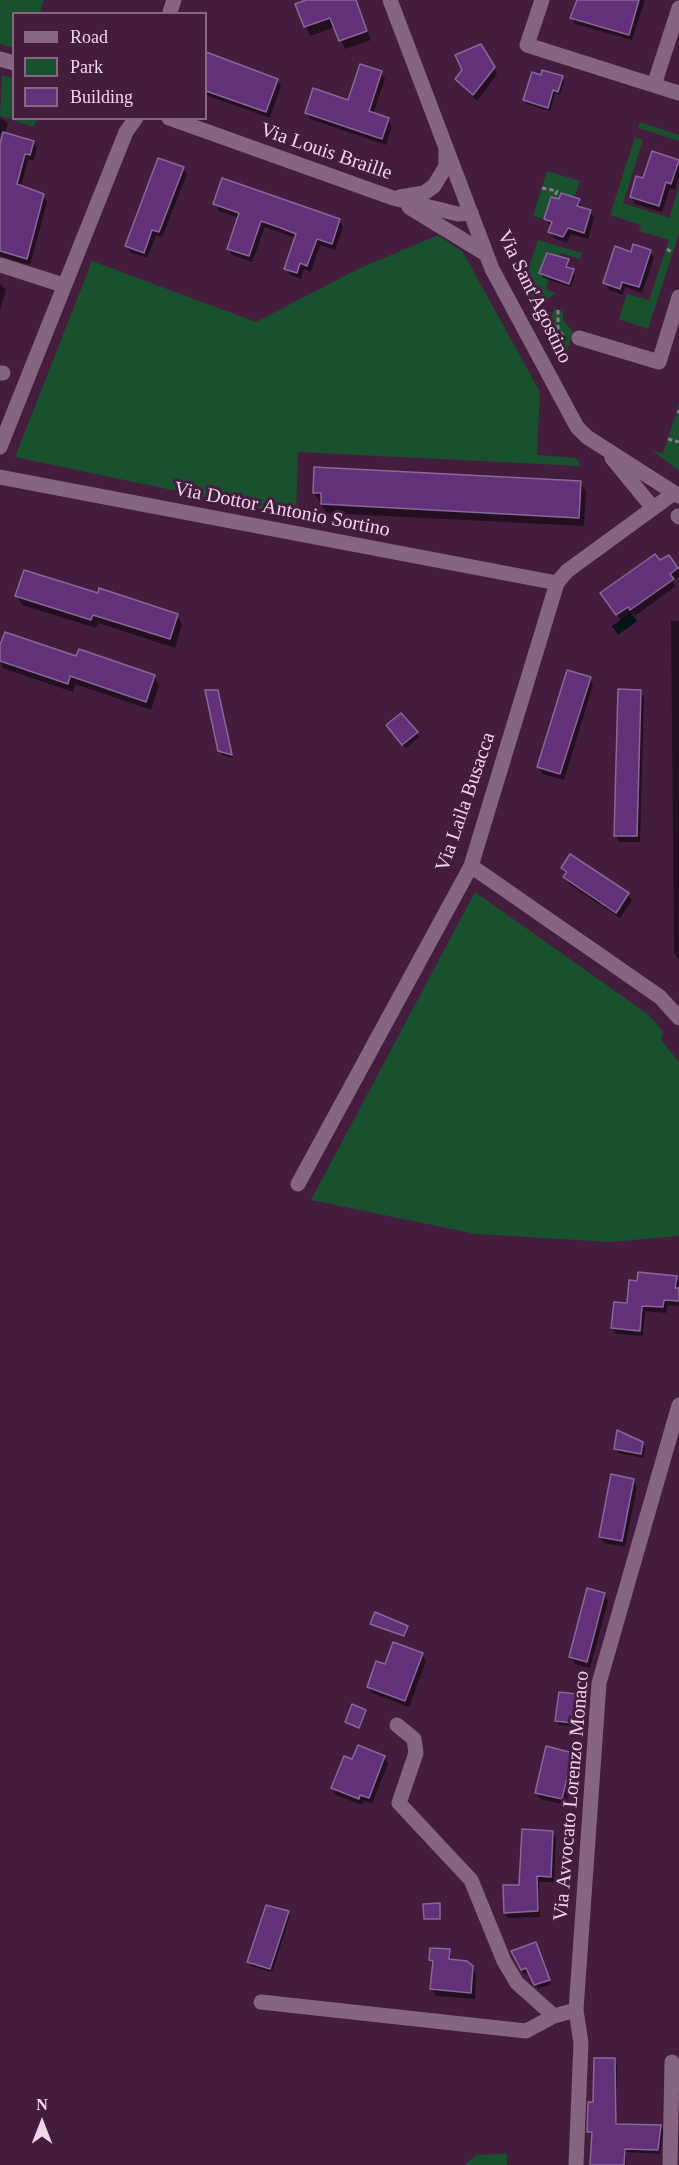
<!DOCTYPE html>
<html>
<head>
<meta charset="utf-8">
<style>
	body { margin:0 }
	#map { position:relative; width:679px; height:2165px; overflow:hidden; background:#441d3e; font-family:"Times New Roman",serif }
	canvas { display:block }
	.legend { position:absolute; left:12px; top:12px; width:195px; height:108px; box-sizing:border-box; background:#441d3e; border:2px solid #886783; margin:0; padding:8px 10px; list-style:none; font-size:18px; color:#efd5ea }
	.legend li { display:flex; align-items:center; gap:12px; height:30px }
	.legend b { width:30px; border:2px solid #886783 }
	.north { position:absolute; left:12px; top:2093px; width:60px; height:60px; -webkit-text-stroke:4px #441d3e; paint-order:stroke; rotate:0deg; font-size:16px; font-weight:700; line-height:24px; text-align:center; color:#efd5ea }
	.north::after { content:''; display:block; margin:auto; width:21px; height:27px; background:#efd5ea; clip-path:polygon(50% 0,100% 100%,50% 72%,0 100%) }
</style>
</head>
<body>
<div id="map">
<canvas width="679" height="2165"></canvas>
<ul class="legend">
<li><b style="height:8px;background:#866580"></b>Road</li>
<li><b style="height:16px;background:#19502e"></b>Park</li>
<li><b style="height:16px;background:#62317a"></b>Building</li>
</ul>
<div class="north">N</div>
</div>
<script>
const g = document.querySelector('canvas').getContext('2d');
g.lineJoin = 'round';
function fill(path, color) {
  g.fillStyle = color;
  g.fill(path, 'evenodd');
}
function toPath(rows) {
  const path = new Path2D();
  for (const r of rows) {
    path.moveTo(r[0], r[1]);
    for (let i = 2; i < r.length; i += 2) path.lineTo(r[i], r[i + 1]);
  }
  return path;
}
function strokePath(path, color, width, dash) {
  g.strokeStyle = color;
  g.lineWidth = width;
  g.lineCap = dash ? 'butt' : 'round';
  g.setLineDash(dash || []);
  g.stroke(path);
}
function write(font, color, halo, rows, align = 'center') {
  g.font = font + ' "Times New Roman",serif';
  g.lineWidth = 6;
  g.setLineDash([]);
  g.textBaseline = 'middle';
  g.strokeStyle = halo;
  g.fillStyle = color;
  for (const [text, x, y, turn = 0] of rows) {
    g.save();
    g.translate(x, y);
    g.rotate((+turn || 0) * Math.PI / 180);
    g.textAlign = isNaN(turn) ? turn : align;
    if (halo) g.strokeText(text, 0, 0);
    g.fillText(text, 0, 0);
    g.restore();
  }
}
const green = toPath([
	[0,0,44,0,40,13,14,14,13,48,0,44],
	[2,75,13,78,14,118,37,119,34,127,0,116],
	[640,122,679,135,679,141,638,128],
	[635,137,643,140,623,203,669,218,679,187,679,233,648,329,619,319,627,294,649,300,669,240,639,231,641,225,610,215],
	[547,171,580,181,574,198,562,193,559,199,551,197,544,219,533,216],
	[438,235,463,252,540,392,537,455,576,458,581,466,298,452,296,516,15,457,92,261,256,322,358,269],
	[538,240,582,253,580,259,561,253,559,256,547,253,539,273,549,277,546,289,555,293,535,309,523,284],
	[555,308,563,312,563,320,573,332,565,356,541,320,551,317],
	[679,405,679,471,653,451,663,453],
	[475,892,649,1015,663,1031,661,1040,679,1062,679,1236,611,1242,476,1234,311,1200],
	[507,2154,507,2165,464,2165,477,2155]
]);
const water = toPath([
	[631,613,637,621,618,635,612,626]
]);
const shadow = toPath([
	[310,0,356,0,371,40,345,49,335,27,310,36,297,5],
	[578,0,645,0,632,40,575,24,572,18],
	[480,45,497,74,477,101,456,79],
	[206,54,277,80,281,86,270,118,206,95],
	[381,72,385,79,373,114,388,119,392,126,386,145,310,119,306,113,349,102],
	[542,77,562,78,564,82,560,95,555,94,550,111,527,104,525,100],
	[0,118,8,123,5,134,33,142,37,148,33,161,28,159,21,187,43,195,47,202,30,265,0,256,0,149,4,134,0,133],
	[678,161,679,176,675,190,670,188,662,212,635,204,631,197,644,180],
	[183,168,187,174,162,237,156,235,147,258,130,252,127,246],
	[579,201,582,209,590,211,594,218,588,239,571,234,567,243,554,238,550,232,552,227,545,219],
	[215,204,339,220,343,227,335,250,320,245,311,272,304,269,301,279,290,275,286,268,296,238,265,227,252,262,232,255,229,249,239,218,219,211],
	[650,252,654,258,642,293,625,287,623,295,609,290,605,283,632,254],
	[568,261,568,269,575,275,571,287,543,278,541,273],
	[0,283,6,290,0,310],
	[580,482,586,491,584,526,327,513,314,493],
	[668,557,679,572,679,577,673,581,676,586,635,616,633,613,621,621,606,600],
	[99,595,177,615,182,624,175,648,98,623,96,628,22,605,17,596],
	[671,621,679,621,679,961,674,952],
	[0,650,77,658,154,676,159,685,151,710,75,684,73,692,2,668],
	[590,679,593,685,564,780,542,774,539,767],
	[640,691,644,698,640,842,619,842,616,835],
	[217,692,220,696,233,758,222,755,219,750],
	[390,730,417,733,419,737,406,748],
	[563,868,628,894,632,901,620,918,569,884],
	[676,1278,679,1283,679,1306,667,1305,666,1313,645,1311,643,1336,616,1334,613,1328,628,1305],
	[642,1443,645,1448,643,1458,618,1453,615,1449],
	[633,1480,637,1487,625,1547,604,1543,600,1537],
	[604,1594,608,1601,590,1668,575,1664,571,1657],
	[371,1624,407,1627,408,1629,405,1637],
	[422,1655,426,1661,409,1707,372,1693,368,1687,386,1666],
	[575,1695,577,1700,574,1726,559,1725,557,1720],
	[365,1711,360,1728,348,1724,347,1722],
	[572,1754,576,1761,566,1805,540,1799,537,1793],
	[384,1757,388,1764,372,1804,364,1801,362,1805,336,1795,332,1788,353,1761],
	[552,1832,556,1838,554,1882,539,1882,540,1917,508,1918,505,1912],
	[288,1912,290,1916,272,1972,251,1966,249,1962],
	[536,1944,551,1984,538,1989,530,1972,524,1974,513,1952],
	[449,1951,453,1961,472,1967,476,1974,475,1999,436,1996,432,1989,434,1966,430,1960],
	[614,2060,617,2064,617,2126,660,2126,663,2130,660,2154,626,2152,626,2165,592,2165,593,2136,589,2131,594,2104]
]);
const building = toPath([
	[306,0,356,0,367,31,339,41,330,18,304,27,295,4,306,0],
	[577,0,639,0,629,35,570,18,577,0],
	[481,44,495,67,473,95,455,79,462,70,455,55,481,44],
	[206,52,278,79,266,112,206,91,206,52],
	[360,64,382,71,369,111,389,118,382,139,305,113,313,88,348,100,360,64],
	[542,70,563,76,558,92,553,90,548,108,523,100,532,72,541,75,542,70],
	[3,132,34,141,30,155,25,154,17,184,44,194,27,259,0,251,0,144,3,132],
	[652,151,679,160,671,184,666,182,659,206,630,197,636,176,643,178,652,151],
	[158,158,184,167,159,232,152,230,144,253,125,246,158,158],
	[222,178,340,219,332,244,317,239,307,266,300,263,297,273,284,269,296,234,281,228,261,221,249,256,227,249,239,213,213,204,222,178],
	[561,193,580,199,577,206,591,210,584,233,568,228,563,237,548,232,552,222,544,219,551,197,559,199,561,193],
	[633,244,651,250,639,287,622,282,620,289,603,283,615,246,631,252,633,244],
	[547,253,569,259,566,267,574,269,569,284,539,273,547,253],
	[314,467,581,481,579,518,321,504,321,493,313,493,314,467],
	[655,554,660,560,669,555,678,568,670,574,674,579,630,610,628,607,616,615,600,593,655,554],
	[24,570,98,593,99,588,178,614,170,639,93,615,91,620,15,596,24,570],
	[5,632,76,656,79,649,155,675,146,702,70,676,68,684,0,661,0,645,5,632],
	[567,670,591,677,560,774,537,767,567,670],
	[618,689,641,690,637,836,614,836,618,689],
	[205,690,218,690,232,755,218,751,205,690],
	[401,713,418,732,402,745,386,725,401,713],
	[570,854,629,893,616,913,563,877,567,872,561,868,570,854],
	[638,1272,677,1276,675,1288,679,1288,679,1301,664,1300,663,1307,642,1306,640,1331,611,1328,614,1302,627,1303,629,1280,637,1281,638,1272],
	[617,1430,643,1442,641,1454,614,1449,617,1430],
	[611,1474,634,1479,622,1541,599,1537,611,1474],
	[587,1588,605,1593,587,1662,569,1657,587,1588],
	[375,1612,408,1626,404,1636,370,1624,375,1612],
	[393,1642,423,1653,405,1701,367,1687,376,1661,385,1664,393,1642],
	[559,1692,576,1694,573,1723,555,1721,559,1692],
	[352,1704,366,1710,359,1728,345,1722,352,1704],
	[358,1745,385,1756,369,1798,360,1795,359,1799,331,1788,344,1756,352,1759,358,1745],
	[546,1746,573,1753,562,1799,535,1793,546,1746],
	[522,1829,553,1831,551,1877,537,1876,538,1911,504,1913,503,1885,519,1885,522,1829],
	[440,1903,440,1919,424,1919,423,1904,440,1903],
	[266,1905,289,1911,270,1969,247,1962,266,1905],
	[536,1942,550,1980,534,1985,526,1968,521,1970,511,1951,536,1942],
	[430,1948,450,1949,449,1959,467,1961,473,1966,471,1993,430,1989,433,1961,429,1960,430,1948],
	[594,2058,615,2058,616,2124,661,2125,658,2150,625,2149,624,2165,590,2165,592,2132,587,2132,588,2102,593,2102,594,2058]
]);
const path = toPath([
	[542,188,557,191,554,198],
	[667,249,673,253],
	[558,310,558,328,564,337],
	[677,411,679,412],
	[668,439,679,442]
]);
const minor = toPath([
	[390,0,492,269,577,427,587,437,679,496],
	[542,0,527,45,679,93],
	[170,12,174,0],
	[0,59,14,63],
	[654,85,679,8],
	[169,118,393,198,458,214,471,213],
	[400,197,424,193,434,186,446,166,446,151],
	[409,207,486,254],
	[0,265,63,285],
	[579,338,659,362,679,297],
	[0,373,3,373],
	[0,447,126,132,136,118],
	[612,458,653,508],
	[0,477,557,583],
	[678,516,679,517],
	[471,866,660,997,679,1018],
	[298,1184,471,866,557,583,567,571,674,493],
	[397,1725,414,1739,416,1753,399,1803,471,1880,504,1961,517,1983,554,2016],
	[261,2002,526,2031,554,2016,576,2010],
	[576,2165,581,2043,576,2010,599,1683,679,1405],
	[670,2165,672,2062]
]);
const streetNames = [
	["Via Louis Braille",326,152,19],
	["Via Sant'Agostino",534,297,64],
	["Via Dottor Antonio Sortino",282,510,11],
	["Via Laila Busacca",466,802,-71],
	["Via Avvocato Lorenzo Monaco",572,1796,-85]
];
fill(green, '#19502e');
fill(water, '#041519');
fill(shadow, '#0007');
fill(building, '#62317a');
strokePath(building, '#876997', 1.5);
strokePath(path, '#94738f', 3, [4.5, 3]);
strokePath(minor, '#866580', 15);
write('20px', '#efd5ea', '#441d3e', streetNames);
</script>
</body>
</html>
